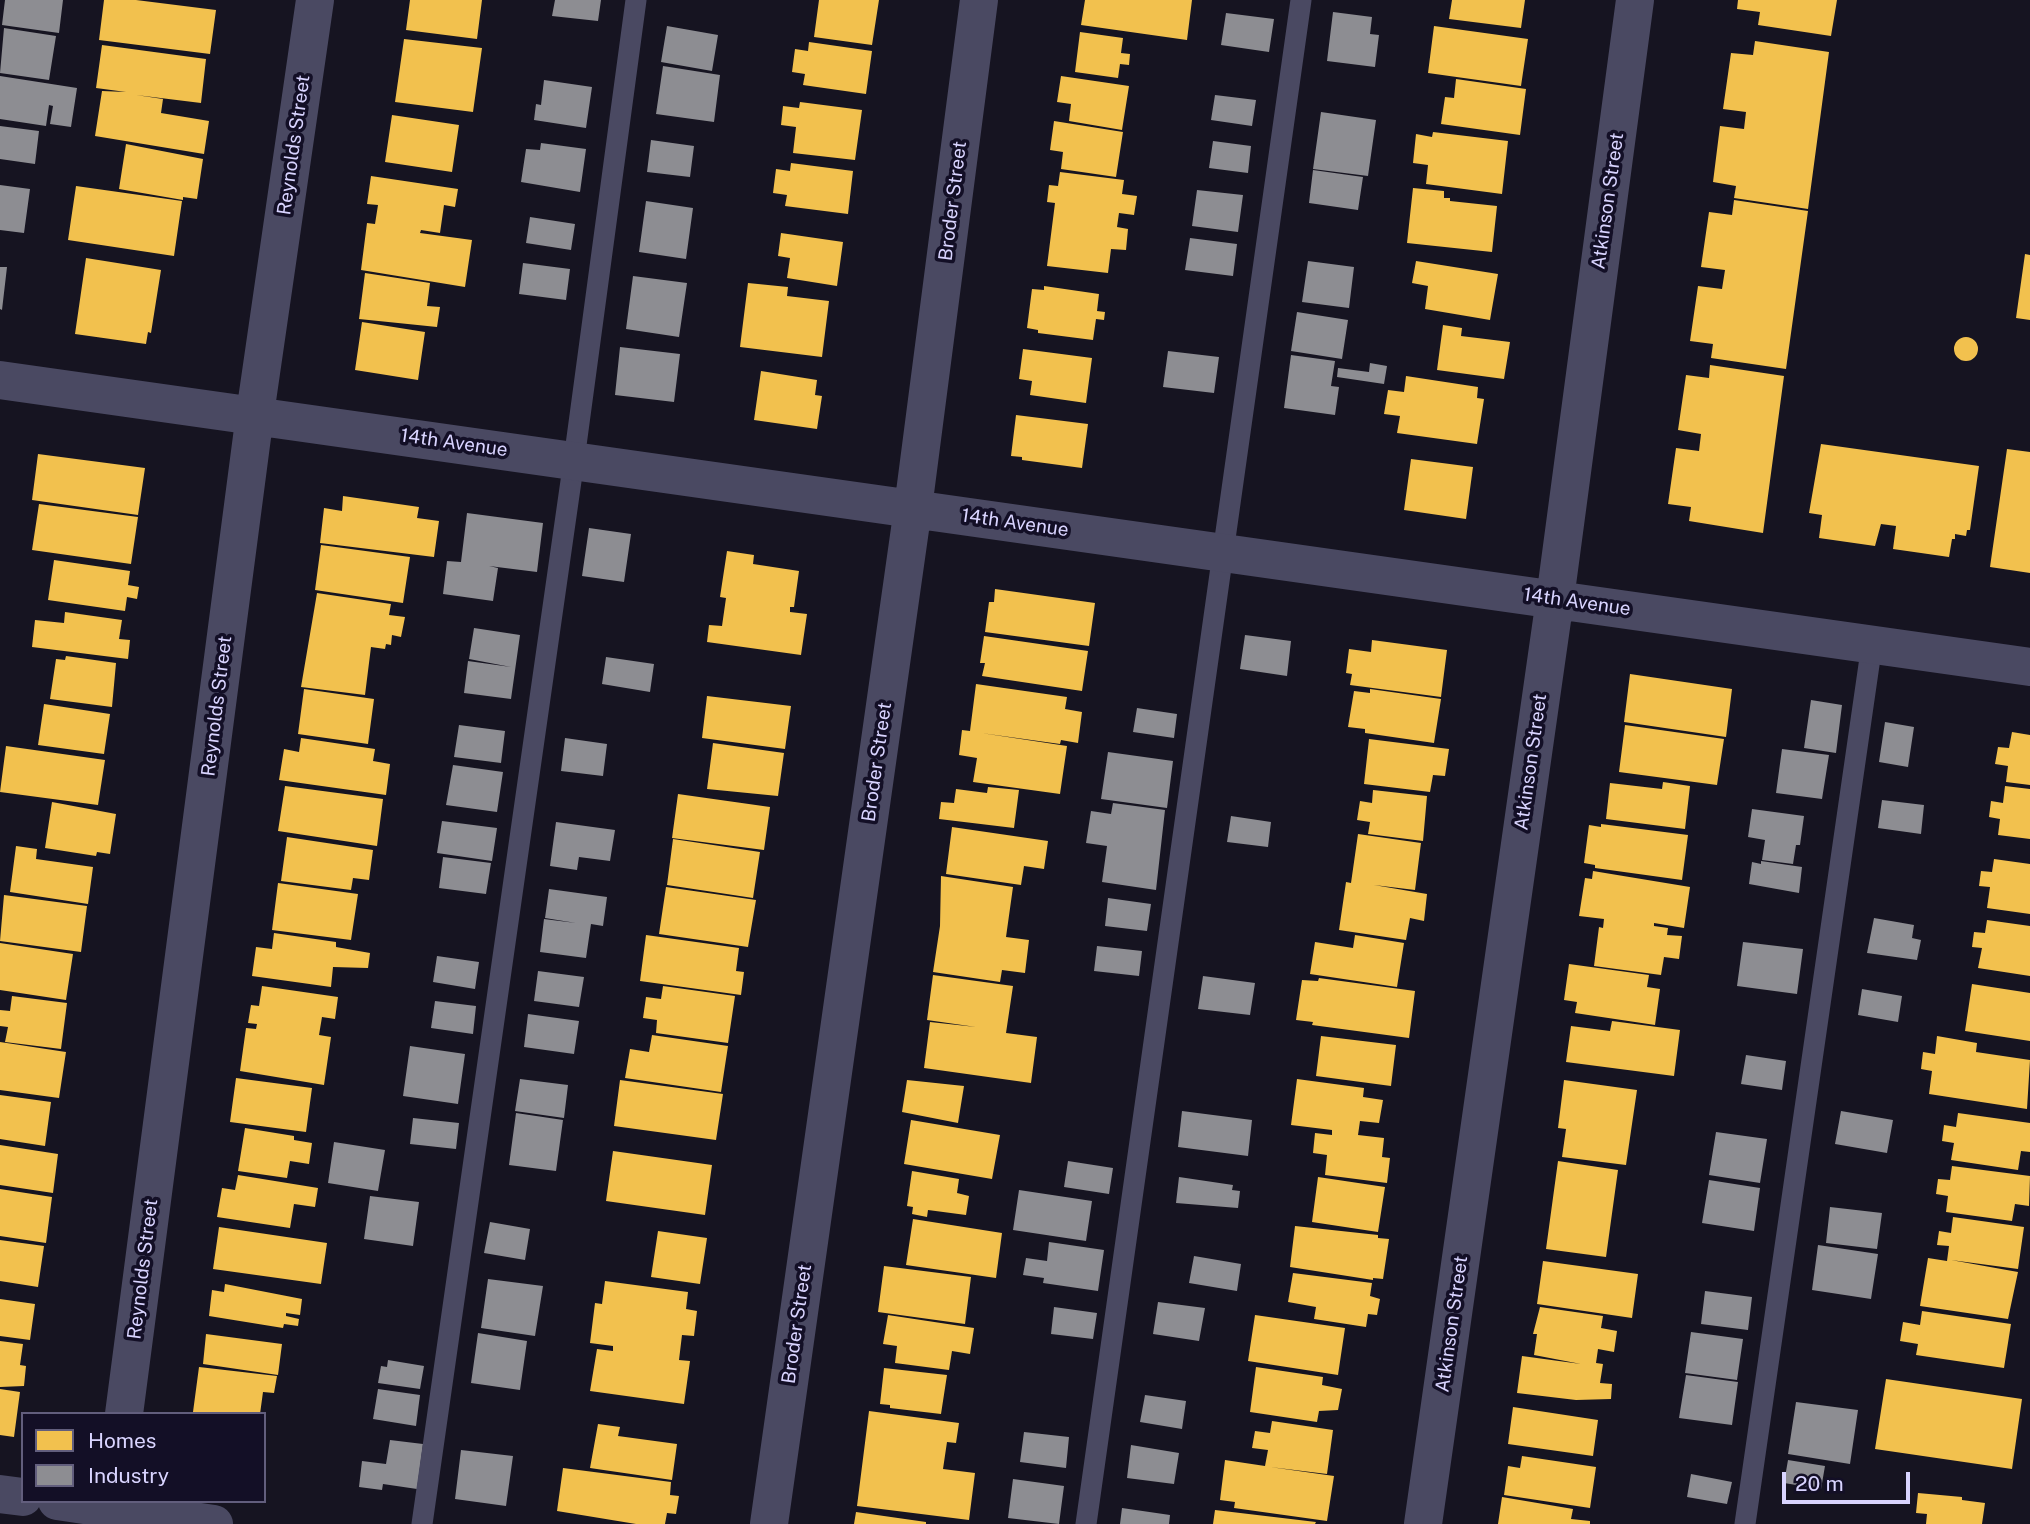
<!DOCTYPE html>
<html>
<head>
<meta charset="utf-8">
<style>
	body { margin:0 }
	#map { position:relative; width:2030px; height:1524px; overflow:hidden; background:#161421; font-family:"Public Sans",sans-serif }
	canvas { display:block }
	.legend { position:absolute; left:21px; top:1412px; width:245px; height:91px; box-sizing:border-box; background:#130f26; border:2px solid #625e7d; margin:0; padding:9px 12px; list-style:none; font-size:21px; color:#d9d4ff }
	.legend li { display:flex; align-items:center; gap:14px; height:35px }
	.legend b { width:35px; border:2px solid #625e7d }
	.scale { position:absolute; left:1782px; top:1472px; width:128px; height:32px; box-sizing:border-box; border:4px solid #d9d4ff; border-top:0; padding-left:9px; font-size:21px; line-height:24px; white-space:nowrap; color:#d9d4ff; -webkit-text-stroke:5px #130f26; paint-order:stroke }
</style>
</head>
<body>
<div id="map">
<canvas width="2030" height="1524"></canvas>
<ul class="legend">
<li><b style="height:19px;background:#f2c14e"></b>Homes</li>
<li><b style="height:19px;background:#8d8d92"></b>Industry</li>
</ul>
<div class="scale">20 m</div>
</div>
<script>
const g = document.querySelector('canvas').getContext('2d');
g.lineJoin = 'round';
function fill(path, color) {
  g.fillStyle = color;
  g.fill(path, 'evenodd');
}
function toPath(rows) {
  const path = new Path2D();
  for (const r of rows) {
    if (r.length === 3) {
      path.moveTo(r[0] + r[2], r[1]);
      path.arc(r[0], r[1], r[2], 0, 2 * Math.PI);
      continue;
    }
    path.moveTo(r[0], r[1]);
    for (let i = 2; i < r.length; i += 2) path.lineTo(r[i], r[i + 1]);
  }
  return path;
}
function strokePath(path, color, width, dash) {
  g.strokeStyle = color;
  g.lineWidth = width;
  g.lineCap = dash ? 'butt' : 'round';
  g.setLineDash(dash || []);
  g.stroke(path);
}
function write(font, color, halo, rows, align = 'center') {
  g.font = font + ' "Public Sans",sans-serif';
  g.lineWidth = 7;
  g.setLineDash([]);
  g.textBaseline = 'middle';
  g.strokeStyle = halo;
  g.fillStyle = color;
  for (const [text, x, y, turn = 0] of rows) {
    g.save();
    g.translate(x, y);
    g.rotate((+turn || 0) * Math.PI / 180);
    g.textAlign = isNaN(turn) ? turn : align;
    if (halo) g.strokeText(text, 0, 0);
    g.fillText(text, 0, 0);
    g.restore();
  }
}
const homes = toPath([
	[104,0,136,0,216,10,210,54,99,40],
	[410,0,482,0,477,39,406,30],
	[819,0,879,0,872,45,814,37],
	[1085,0,1192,0,1187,40,1081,25],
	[1452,0,1525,0,1521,28,1449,19],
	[1738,0,1837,0,1831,36,1758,25,1760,12,1737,9],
	[1434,26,1528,39,1521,86,1428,73],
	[1080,32,1123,38,1121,53,1130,54,1129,65,1120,64,1118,78,1075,72],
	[404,39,482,48,473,112,395,102],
	[1755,41,1829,52,1808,209,1734,198,1736,186,1713,182,1720,126,1744,129,1746,112,1723,109,1731,53,1753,55],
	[809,42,872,51,866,94,803,85,805,74,792,72,795,49,808,51],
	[102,45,206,59,201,103,136,95,163,99,161,113,209,121,204,154,95,136,102,91,126,92,96,88],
	[1061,76,1129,86,1122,130,1069,121,1071,104,1057,102],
	[1456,79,1526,89,1520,135,1441,124,1445,97,1454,98],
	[800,102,862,110,855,160,793,153,796,127,781,125,783,106,799,108],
	[392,115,459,125,452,172,385,162],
	[1054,121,1123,132,1116,177,1061,169,1063,152,1050,150],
	[1433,132,1508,141,1502,194,1426,184,1428,165,1413,163,1416,134,1432,137],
	[126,144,203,159,197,199,183,197,183,200,119,189],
	[791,163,853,171,848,214,785,206,787,195,773,193,776,169,790,171],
	[1060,172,1124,180,1122,194,1137,196,1134,215,1119,213,1117,227,1128,229,1126,250,1111,249,1108,273,1047,266,1055,203,1047,202,1049,185,1058,186],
	[371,176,458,189,455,207,444,205,440,233,421,230,420,233,472,240,465,287,361,270,367,223,375,224,378,205,367,204],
	[76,186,182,201,174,256,68,240],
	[1413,188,1444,191,1444,198,1450,198,1450,201,1497,206,1492,252,1407,243],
	[1734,200,1808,211,1786,369,1711,358,1713,344,1690,341,1698,286,1722,289,1725,270,1701,267,1709,212,1732,215],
	[781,233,843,242,837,286,787,278,790,258,778,256],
	[2025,254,2030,255,2030,320,2016,318],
	[86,258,161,270,151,333,148,332,146,344,75,334],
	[1416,261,1498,274,1490,320,1425,309,1428,286,1412,283],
	[365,273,430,283,427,306,440,307,437,327,359,319],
	[748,283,788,287,787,296,829,301,822,357,740,347],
	[1044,286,1099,294,1097,311,1105,312,1104,320,1096,319,1093,340,1038,333,1038,330,1027,328,1032,289,1044,290],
	[362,322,425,332,418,380,355,370],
	[1443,325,1462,328,1461,336,1510,342,1504,379,1437,370],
	[1966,349,12],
	[1023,349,1092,358,1086,403,1030,395,1032,381,1019,379],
	[1710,365,1784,376,1763,533,1689,521,1691,507,1668,504,1676,448,1699,451,1701,434,1678,430,1686,375,1709,378],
	[761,371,817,380,815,395,822,396,817,429,754,420],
	[1406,376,1478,387,1477,398,1484,399,1477,444,1397,433,1400,416,1384,414,1388,390,1404,392],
	[1016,415,1088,424,1082,468,1022,460,1022,457,1011,456],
	[1821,444,1979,466,1970,530,1967,530,1966,536,1955,534,1955,539,1952,539,1949,557,1893,549,1896,526,1881,524,1875,546,1819,538,1822,515,1809,513],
	[2007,449,2030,452,2030,573,1990,567],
	[38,454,145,468,138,515,32,500],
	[1411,459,1473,467,1466,519,1404,510],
	[343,496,419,507,417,518,439,521,434,557,320,543,324,508,342,511],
	[39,504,138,517,131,564,32,550],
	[321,545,410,557,403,603,315,590],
	[727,551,754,555,753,564,799,571,794,607,790,607,790,612,807,614,801,655,707,642,709,625,722,626,726,598,720,597],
	[54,560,130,571,128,585,139,587,137,599,127,597,125,611,48,600],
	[995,589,1095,603,1089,646,985,632,989,602,994,602],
	[317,593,391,604,389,615,405,617,401,637,392,635,391,645,386,644,385,649,371,647,365,695,301,687],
	[65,612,122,620,119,639,130,640,128,659,32,647,35,620,64,623],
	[984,636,1088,651,1082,691,982,676,985,663,980,663],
	[1372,640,1447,650,1441,697,1350,685,1352,674,1346,673,1349,649,1371,652],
	[66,656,116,663,112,707,50,699,56,659,65,660],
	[1630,674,1732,689,1726,737,1624,722],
	[976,684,1067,697,1065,709,1082,712,1078,743,1061,740,1060,744,981,733,1067,746,1060,794,973,782,977,758,959,755,962,730,970,731],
	[304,689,374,699,368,744,298,734],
	[1370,689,1441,699,1434,743,1365,733,1365,729,1348,727,1354,691,1370,693],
	[707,696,791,706,785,749,702,738],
	[44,704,110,714,104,754,38,745],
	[1625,725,1724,739,1717,785,1619,772],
	[2012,732,2030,735,2030,785,2006,782,2008,766,1995,764,1998,747,2009,748],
	[301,738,375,749,373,761,390,764,386,795,279,780,284,749,299,752],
	[1369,739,1449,749,1445,776,1433,775,1430,792,1364,784],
	[713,743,784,753,778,796,707,789],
	[6,746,105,760,98,805,0,792],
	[1663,782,1690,786,1685,829,1606,819,1610,783,1662,789],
	[285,786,383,799,377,846,278,831],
	[2005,786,2030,789,2030,839,1998,835,2000,819,1989,817,1991,801,2003,803],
	[988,787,1019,790,1014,828,939,819,941,802,954,803,956,789,987,793],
	[1373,790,1427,796,1423,841,1368,834,1370,822,1357,820,1360,801,1372,803],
	[678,794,770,807,764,850,672,838],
	[52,802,116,814,110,854,97,852,96,856,45,848],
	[1601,824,1688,835,1682,880,1595,868,1595,865,1584,863,1589,825,1601,827],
	[952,827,1048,841,1044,869,1024,866,1021,885,946,874],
	[1358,834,1421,843,1415,890,1374,885,1427,894,1424,921,1410,918,1406,940,1339,930,1346,882,1351,883],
	[287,837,373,850,369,880,353,878,351,890,281,881],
	[673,839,760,852,753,898,667,885],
	[16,846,37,849,36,859,93,867,88,904,10,892],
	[1994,859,2030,864,2030,914,1987,908,1990,887,1979,886,1981,871,1992,872],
	[1593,871,1690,887,1684,928,1654,923,1654,926,1668,928,1667,935,1682,936,1679,959,1664,957,1661,975,1594,966,1599,927,1603,928,1604,919,1579,916,1585,878,1592,879],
	[941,876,1013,887,1006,937,1029,940,1025,973,1002,970,1000,982,933,972,940,926],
	[278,883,358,894,351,940,272,930],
	[666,887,756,900,748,947,659,934],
	[4,895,87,906,81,952,0,941],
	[1987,920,2030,926,2030,976,1978,968,1982,948,1972,947,1974,932,1985,933],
	[274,933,336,942,336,947,370,953,368,968,333,967,331,987,252,976,256,947,272,949],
	[646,935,739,948,736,971,744,972,741,995,640,981],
	[1355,935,1404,943,1397,987,1310,974,1315,942,1353,948],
	[0,943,73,954,66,1000,0,990],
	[1569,964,1649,975,1647,987,1660,989,1655,1025,1575,1013,1577,1002,1564,1000],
	[933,975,1013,986,1006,1033,1037,1037,1031,1083,924,1068,930,1022,976,1027,927,1020],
	[1319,978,1415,991,1409,1038,1312,1025,1313,1022,1296,1020,1302,980,1318,981],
	[1972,984,2030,993,2030,1041,1965,1031],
	[262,986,338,997,335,1019,322,1017,319,1035,331,1037,324,1085,240,1071,246,1028,256,1029,257,1024,248,1023,251,1005,259,1006],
	[663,986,735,996,728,1043,656,1033,657,1020,643,1018,646,997,661,999],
	[12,996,67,1003,61,1049,5,1042,8,1027,0,1026,0,1010,10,1011],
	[1612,1021,1680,1030,1674,1076,1566,1062,1571,1026,1610,1031],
	[652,1035,728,1046,721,1092,625,1078,630,1049,649,1052],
	[1321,1036,1396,1045,1391,1086,1316,1076],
	[1937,1036,1977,1043,1976,1052,2030,1060,2027,1109,1929,1094,1932,1071,1921,1069,1923,1052,1935,1054],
	[0,1042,66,1052,59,1098,0,1090],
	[236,1078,312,1088,306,1132,230,1122],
	[1297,1079,1364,1088,1363,1097,1383,1100,1379,1123,1360,1121,1358,1135,1384,1138,1382,1157,1390,1158,1387,1183,1325,1175,1327,1155,1313,1153,1315,1133,1332,1135,1332,1130,1291,1125],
	[620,1080,723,1094,716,1140,614,1126],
	[907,1080,964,1086,958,1123,902,1112],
	[1564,1080,1637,1090,1626,1165,1562,1157,1566,1129,1558,1128],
	[0,1095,51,1102,45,1146,0,1139],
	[1958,1113,2030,1123,2030,1152,2021,1151,2018,1170,1951,1160,1954,1143,1942,1141,1944,1125,1956,1127],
	[911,1120,1000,1135,992,1179,904,1164],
	[245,1128,294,1136,294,1140,312,1143,309,1164,290,1161,287,1178,238,1171],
	[0,1145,58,1154,53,1193,0,1185],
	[613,1151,712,1165,705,1215,606,1201],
	[1558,1161,1618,1170,1606,1257,1546,1249],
	[1952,1166,2030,1176,2029,1206,2015,1204,2012,1221,1946,1212,1948,1196,1936,1194,1938,1179,1950,1180],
	[912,1171,959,1179,957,1193,969,1196,966,1215,928,1210,927,1217,912,1214,913,1207,907,1206],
	[238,1175,318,1188,315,1207,294,1204,290,1228,217,1217,222,1188,235,1190],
	[1318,1177,1385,1187,1378,1232,1312,1222],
	[0,1189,52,1197,46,1243,0,1236],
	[1953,1217,2024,1227,2018,1269,1951,1260,2018,1272,2008,1319,1920,1306,1928,1258,1947,1261,1949,1246,1937,1245,1939,1231,1951,1233],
	[913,1219,1002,1233,996,1278,906,1265],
	[1295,1226,1378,1235,1378,1238,1389,1239,1383,1279,1373,1278,1373,1280,1290,1267],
	[219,1227,327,1243,321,1284,213,1269],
	[658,1231,707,1238,700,1284,651,1277],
	[0,1240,44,1246,38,1287,0,1281],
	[1543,1261,1638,1274,1632,1318,1537,1304],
	[884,1266,971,1277,965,1324,878,1312],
	[1293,1273,1372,1283,1370,1296,1380,1299,1377,1315,1368,1314,1366,1327,1314,1319,1316,1307,1288,1302],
	[605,1281,688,1292,686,1309,697,1311,694,1336,682,1335,679,1360,690,1361,684,1404,590,1391,597,1349,613,1351,613,1346,590,1343,595,1303,602,1304],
	[225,1284,302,1299,300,1315,286,1313,286,1316,299,1319,298,1326,284,1324,283,1328,209,1316,212,1290,224,1292],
	[0,1299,35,1304,30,1340,0,1336],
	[1540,1307,1603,1316,1601,1328,1617,1331,1614,1352,1598,1349,1596,1363,1603,1364,1600,1383,1612,1384,1611,1399,1576,1400,1517,1393,1522,1356,1581,1364,1534,1355,1537,1334,1533,1334],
	[1922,1311,2011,1324,2004,1368,1916,1355,1918,1344,1900,1341,1903,1322,1920,1325],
	[888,1315,974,1328,970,1354,952,1351,949,1370,895,1363,897,1346,883,1344],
	[1255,1315,1345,1328,1338,1375,1248,1361],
	[206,1334,282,1344,278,1375,203,1364],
	[0,1341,23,1344,20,1365,26,1366,24,1386,0,1387],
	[199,1367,277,1376,274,1393,263,1392,260,1414,197,1414,193,1412],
	[1256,1367,1323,1377,1322,1385,1342,1389,1338,1410,1319,1411,1317,1422,1250,1412],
	[884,1368,947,1375,941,1414,890,1408,890,1405,880,1404],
	[1886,1379,2022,1399,2012,1469,1875,1449],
	[0,1389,20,1392,14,1437,0,1435],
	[1513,1407,1598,1420,1593,1456,1508,1444],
	[869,1411,959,1423,956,1443,947,1442,943,1469,975,1473,969,1520,857,1506],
	[1272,1421,1333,1430,1327,1474,1270,1467,1334,1476,1327,1521,1234,1508,1235,1502,1220,1500,1225,1460,1265,1466,1268,1450,1252,1448,1255,1431,1270,1433],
	[598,1424,620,1427,618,1436,677,1444,672,1480,590,1468],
	[1522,1456,1596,1467,1590,1508,1504,1495,1508,1466,1520,1468],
	[563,1468,671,1482,670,1495,679,1496,676,1514,667,1513,665,1524,636,1524,557,1511],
	[1918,1493,1962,1497,1962,1500,1985,1503,1982,1524,1926,1524,1927,1514,1916,1513],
	[1502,1497,1573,1509,1571,1519,1590,1521,1590,1524,1498,1524],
	[1215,1510,1316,1522,1315,1524,1213,1524],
	[856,1512,926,1522,926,1524,854,1524]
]);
const industry = toPath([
	[5,0,63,0,59,33,2,25],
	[555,0,601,0,598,21,552,16],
	[1333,12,1372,17,1370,34,1379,35,1375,67,1327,61],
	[1226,13,1274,19,1269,52,1221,45],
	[667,26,718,35,712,71,661,62],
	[4,28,56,36,49,80,0,73],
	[663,66,720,75,714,122,656,114],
	[0,76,77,88,71,127,50,124,53,106,49,105,46,126,0,119],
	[544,80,592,87,586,128,534,120,536,104,541,105],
	[1215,95,1256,100,1252,126,1211,120],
	[1321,112,1376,120,1368,176,1313,169],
	[0,126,39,131,35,164,0,159],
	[651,140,694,146,690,177,647,172],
	[1213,141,1251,146,1248,173,1209,168],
	[541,143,586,149,580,192,521,182,526,149,540,150],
	[1313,170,1363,177,1358,210,1309,203],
	[0,185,30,189,24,233,0,230],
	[1197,190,1243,195,1238,232,1192,226],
	[646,201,693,208,686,259,639,252],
	[530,217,575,224,571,250,526,243],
	[1190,238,1237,244,1233,276,1185,270],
	[1308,261,1354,267,1349,308,1302,302],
	[523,263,570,269,566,300,519,294],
	[0,267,7,267,2,310,0,309],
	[633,276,687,283,679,337,626,329],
	[1297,312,1348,320,1342,359,1291,351],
	[620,347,680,354,674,402,615,395],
	[1168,351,1219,357,1214,393,1163,387],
	[1291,355,1335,361,1331,386,1339,387,1335,415,1284,408],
	[1370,363,1387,366,1384,384,1337,377,1338,368,1369,372],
	[467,513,543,523,537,572,489,566,498,568,493,601,443,594,447,561,461,562],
	[589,528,631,534,624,582,582,576],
	[474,628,520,635,511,699,464,693,468,661,511,667,469,659],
	[1245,635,1291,641,1287,676,1240,669],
	[606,657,654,664,650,692,602,684],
	[1811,700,1842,705,1836,753,1804,748],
	[1137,708,1177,714,1174,738,1133,732],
	[1885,722,1914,727,1908,767,1879,762],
	[459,725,505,731,501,763,454,757],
	[565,738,607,744,603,776,561,771],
	[1782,749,1829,755,1822,799,1776,793],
	[1108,752,1173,761,1167,808,1101,799],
	[453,765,503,772,497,812,446,805],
	[1882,800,1924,805,1921,834,1878,828],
	[1113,803,1165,810,1156,890,1102,882,1107,846,1086,843,1091,811,1111,814],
	[1752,809,1804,816,1800,845,1796,845,1793,864,1762,860,1765,840,1748,837],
	[1231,816,1271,822,1268,847,1227,842],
	[442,821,497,828,492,861,437,853],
	[556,822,615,830,610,861,579,857,577,870,550,866],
	[443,857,491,863,486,894,439,888],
	[1761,861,1802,867,1799,893,1749,884,1752,862,1761,864],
	[549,889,607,897,603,926,591,924,586,958,540,952,544,919,576,923,545,918],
	[1108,898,1151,904,1147,931,1105,926],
	[1874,918,1914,925,1912,938,1921,940,1917,960,1867,953],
	[1743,942,1803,949,1797,994,1737,986],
	[1097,946,1142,951,1139,976,1094,971],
	[437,956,479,962,475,989,433,982],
	[538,971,584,977,579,1007,534,1001],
	[1203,976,1255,983,1250,1015,1198,1009],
	[1862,989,1902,996,1898,1022,1858,1015],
	[435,1001,476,1006,473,1034,431,1028],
	[528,1014,579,1021,574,1054,524,1047],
	[410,1046,465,1054,458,1104,403,1096],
	[1746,1055,1786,1061,1782,1090,1741,1084],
	[520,1079,568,1085,564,1118,515,1111],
	[1182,1111,1252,1120,1248,1156,1178,1147],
	[1841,1111,1893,1120,1887,1153,1835,1144],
	[516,1113,563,1120,556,1171,509,1165],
	[413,1118,459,1123,456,1149,410,1144],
	[1716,1132,1767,1139,1760,1183,1709,1175],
	[334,1142,385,1150,378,1191,328,1183],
	[1068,1161,1113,1168,1109,1194,1064,1187],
	[1179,1177,1233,1185,1232,1190,1240,1191,1238,1208,1176,1203],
	[1709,1180,1760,1188,1754,1231,1702,1223],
	[1019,1190,1092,1201,1086,1241,1013,1230],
	[370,1196,419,1202,413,1246,364,1239],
	[1830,1207,1882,1213,1877,1249,1826,1243],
	[490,1222,530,1229,525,1260,484,1253],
	[1049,1242,1104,1250,1098,1291,1043,1283,1044,1278,1023,1275,1026,1258,1047,1261],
	[1818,1245,1878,1254,1871,1299,1812,1290],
	[1194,1256,1241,1264,1237,1291,1189,1283],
	[488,1279,543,1286,535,1336,481,1328],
	[1705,1291,1752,1297,1748,1330,1701,1324],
	[1158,1302,1205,1308,1199,1341,1153,1334],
	[1054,1307,1097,1313,1093,1339,1051,1334],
	[1691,1332,1743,1339,1737,1380,1685,1373],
	[478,1333,527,1341,520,1390,471,1383],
	[388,1360,424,1366,420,1389,378,1383,381,1366,387,1367],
	[1686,1375,1738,1382,1732,1425,1679,1418],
	[378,1389,420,1395,416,1426,373,1419],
	[1145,1395,1186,1401,1182,1429,1140,1422],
	[1796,1402,1858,1410,1850,1464,1788,1454],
	[1024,1432,1069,1437,1066,1468,1020,1462],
	[390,1440,423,1444,417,1489,383,1484,382,1490,359,1487,362,1461,386,1464],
	[1131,1445,1179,1453,1174,1484,1127,1478],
	[461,1450,513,1456,506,1506,455,1499],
	[1788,1460,1825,1466,1821,1489,1784,1483],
	[1691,1474,1732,1482,1727,1504,1687,1497],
	[1013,1479,1064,1486,1059,1524,1008,1518],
	[1122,1508,1170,1515,1169,1524,1120,1524]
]);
const service = toPath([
	[422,1524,574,460,636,0],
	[1086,1524,1301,0],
	[1745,1524,1872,644]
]);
const minor = toPath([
	[0,380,2030,667],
	[124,1414,255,414,315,0],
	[0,1494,23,1497],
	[57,1501,214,1524],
	[769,1524,913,508,979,0],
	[1423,1524,1555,599,1635,0]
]);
const streetNames = [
	["Reynolds Street",294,145,-82],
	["Broder Street",953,201,-83],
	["Atkinson Street",1608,201,-82],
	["14th Avenue",454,443,8],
	["14th Avenue",1015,523,8],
	["14th Avenue",1577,602,8],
	["Reynolds Street",217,706,-83],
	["Broder Street",877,762,-82],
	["Atkinson Street",1531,762,-82],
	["Reynolds Street",143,1269,-83],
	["Broder Street",797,1324,-82],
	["Atkinson Street",1452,1324,-82]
];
fill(homes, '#f2c14e');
fill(industry, '#8d8d92');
strokePath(service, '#4a4962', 21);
strokePath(minor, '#4a4962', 38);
write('19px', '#d9d4ff', '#130f26', streetNames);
</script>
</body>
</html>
